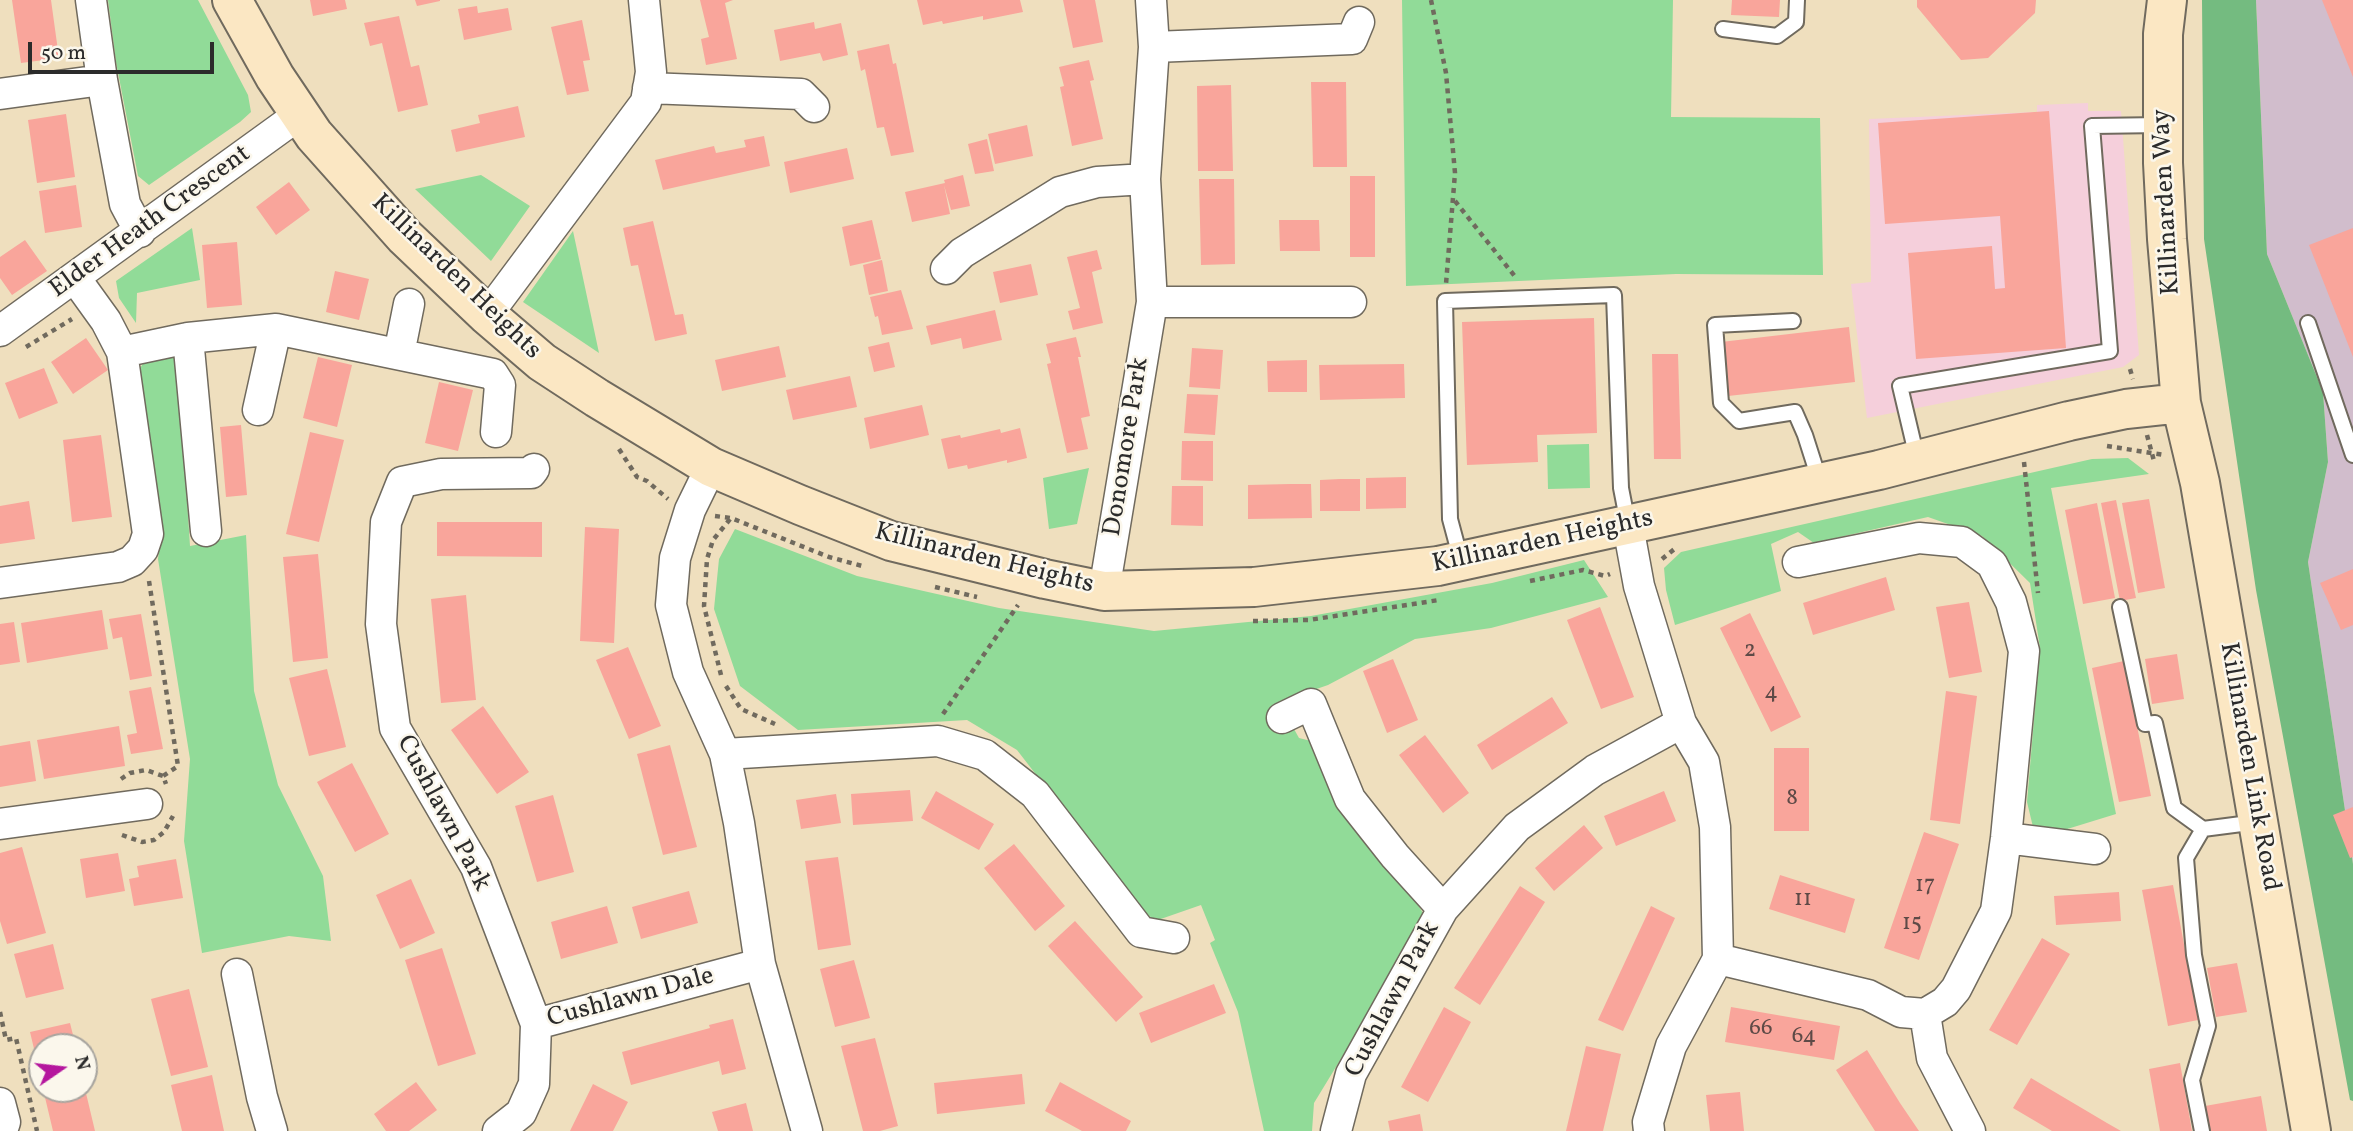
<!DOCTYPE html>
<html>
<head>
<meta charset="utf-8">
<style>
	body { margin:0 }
	#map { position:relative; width:2353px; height:1131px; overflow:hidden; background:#efdfbe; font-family:Vollkorn,serif }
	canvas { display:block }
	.north { position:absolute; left:28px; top:1033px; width:70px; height:70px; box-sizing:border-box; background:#fbf7ec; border:2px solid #a8a59f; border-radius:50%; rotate:76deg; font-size:19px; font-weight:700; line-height:28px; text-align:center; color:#2b2b2b }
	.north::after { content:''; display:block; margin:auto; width:24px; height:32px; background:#b5179e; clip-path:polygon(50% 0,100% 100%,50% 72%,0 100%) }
	.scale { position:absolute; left:28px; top:42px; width:186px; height:32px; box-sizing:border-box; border:4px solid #2b2b2b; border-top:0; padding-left:9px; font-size:21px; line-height:24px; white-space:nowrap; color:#2b2b2b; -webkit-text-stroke:5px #fbf7ec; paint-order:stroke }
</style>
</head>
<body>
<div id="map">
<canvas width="2353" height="1131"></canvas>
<div class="north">N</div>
<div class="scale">50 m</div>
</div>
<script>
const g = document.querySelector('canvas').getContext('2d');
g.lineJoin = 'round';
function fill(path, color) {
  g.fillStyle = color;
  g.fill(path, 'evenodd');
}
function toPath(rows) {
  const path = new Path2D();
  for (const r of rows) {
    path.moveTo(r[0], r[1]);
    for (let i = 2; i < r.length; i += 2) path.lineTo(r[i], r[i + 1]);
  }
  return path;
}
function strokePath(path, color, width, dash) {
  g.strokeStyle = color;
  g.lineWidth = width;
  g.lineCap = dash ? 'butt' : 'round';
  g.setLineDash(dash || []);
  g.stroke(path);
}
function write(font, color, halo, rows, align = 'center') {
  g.font = font + ' Vollkorn,serif';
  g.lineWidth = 5;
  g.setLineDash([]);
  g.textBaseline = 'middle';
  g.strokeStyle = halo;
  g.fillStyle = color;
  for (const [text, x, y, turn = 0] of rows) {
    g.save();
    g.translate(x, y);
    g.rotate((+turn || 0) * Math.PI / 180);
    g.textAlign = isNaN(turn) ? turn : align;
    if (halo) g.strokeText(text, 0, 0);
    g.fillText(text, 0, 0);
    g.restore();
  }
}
const built = toPath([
	[2088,103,2088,111,2121,111,2139,355,2123,367,1867,418,1851,284,1871,282,1869,119,2037,112,2037,105]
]);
const industrial = toPath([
	[2256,0,2353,0,2353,864,2308,562,2328,462,2323,392,2267,254]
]);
const green = toPath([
	[108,0,198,0,248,95,251,112,240,122,149,185,138,176,116,62],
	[1402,0,1673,0,1671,117,1820,118,1823,275,1676,274,1406,286],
	[481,175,530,206,491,261,415,189],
	[192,228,200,280,137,293,136,323,119,298,116,281],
	[573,231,599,353,523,302],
	[171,351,178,362,190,546,246,535,254,691,278,785,323,876,331,941,289,936,202,953,184,841,190,759,158,559,161,535,139,370,147,357],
	[1589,444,1590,488,1548,489,1547,445],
	[2128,458,2149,474,2051,488,2116,814,2064,830,2033,827,2027,802,2040,648,2030,583,1982,536,1928,517,1814,543,1798,532,1771,544,1781,591,1675,625,1666,590,1664,568,1681,552,2092,459],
	[1089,468,1077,524,1049,529,1043,478],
	[735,529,857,576,999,608,1154,631,1311,616,1492,583,1584,560,1608,597,1491,628,1415,639,1328,685,1279,702,1299,738,1315,742,1423,913,1381,993,1314,1103,1312,1131,1264,1131,1238,1012,1210,943,1215,940,1201,905,1155,921,1137,905,1017,750,967,720,798,730,740,686,714,609,719,559]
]);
const forest = toPath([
	[2202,0,2256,0,2267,254,2323,392,2328,462,2308,562,2353,864,2353,1101,2350,1100,2256,590,2204,239]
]);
const building = toPath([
	[12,0,51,0,59,58,21,63],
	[310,0,345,0,347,9,313,16],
	[415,0,440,0,440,1,417,6],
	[700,0,733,0,725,3,737,59,706,65,701,39,709,37],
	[917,0,1020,0,1023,12,983,20,983,16,943,24,942,21,923,25],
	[1063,0,1095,0,1103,42,1073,48],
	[1732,0,1780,0,1779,17,1731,15],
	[1917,0,2036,0,2035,13,1988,58,1961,60,1917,7],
	[2322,0,2353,0,2353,77],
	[477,6,478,13,508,8,512,30,464,40,458,9],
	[399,16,411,67,419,65,428,105,398,112,382,43,370,46,364,23],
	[582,20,590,60,583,61,589,91,567,95,551,27],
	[814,22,815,29,841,23,848,55,823,61,820,53,780,61,774,30],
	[889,44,893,64,896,63,914,152,891,156,884,127,877,128,865,69,861,71,857,51],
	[1089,60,1094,80,1090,81,1103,139,1072,146,1060,87,1064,86,1059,67],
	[1311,82,1346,82,1347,167,1313,167],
	[1231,85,1233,171,1198,171,1197,86],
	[518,106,525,137,456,152,451,130,480,123,478,115],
	[2049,111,2066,348,1916,359,1908,253,1992,246,1995,289,2005,288,2000,216,1885,224,1878,123],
	[66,114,75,177,37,183,28,120],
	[1027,125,1033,156,995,164,988,134],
	[764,136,770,166,663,190,655,160,714,146,716,153,746,147,744,140],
	[987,139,994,171,975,174,968,144],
	[847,148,854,179,790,193,784,162],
	[963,175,970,206,951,210,944,185,950,214,912,222,905,192,945,183,944,180],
	[1350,176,1375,176,1375,257,1350,257],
	[1199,179,1234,179,1235,264,1201,265],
	[289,182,310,210,276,235,256,207],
	[76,185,82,227,45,233,39,191],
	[872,220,881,259,850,266,842,227],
	[1279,220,1319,220,1320,251,1280,251],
	[653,221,675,315,683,314,687,334,655,341,638,265,631,266,623,228],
	[2353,228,2353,357,2309,245],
	[25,240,47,271,12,295,0,278,0,257],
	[237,242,242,305,207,308,202,245],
	[1097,250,1102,269,1092,272,1103,323,1073,330,1068,311,1080,308,1067,257],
	[882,260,888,291,869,295,863,265],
	[1031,264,1038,295,1000,303,993,272],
	[335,271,369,279,359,320,326,312],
	[901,290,913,329,882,335,878,316,875,317,870,297],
	[995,310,1002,340,963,349,961,338,931,345,926,326],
	[1594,318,1597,433,1537,435,1538,462,1467,465,1462,322],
	[1849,327,1855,382,1728,396,1721,342],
	[1076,337,1081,357,1078,357,1090,416,1081,418,1088,449,1067,453,1047,364,1051,363,1046,344],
	[86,338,108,370,73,394,51,362],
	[889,342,895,367,874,372,868,347],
	[779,346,786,377,722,391,715,360],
	[1192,348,1223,350,1220,389,1189,387],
	[1652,354,1678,354,1681,459,1654,459],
	[318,357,352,365,337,427,303,418],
	[1307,360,1307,392,1268,392,1267,361],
	[1404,364,1405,398,1320,400,1319,365],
	[44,368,58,403,19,419,5,383],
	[850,376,857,407,793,420,786,390],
	[439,382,473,390,458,451,425,443],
	[1187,394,1218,395,1215,435,1184,433],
	[922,405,929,435,870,449,864,418],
	[241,425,247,495,226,497,220,427],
	[1020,428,1027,458,1007,463,1007,460,968,469,967,465,948,469,941,439,960,435,961,438,1000,429,1001,433],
	[310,432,344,440,319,542,286,534],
	[101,435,112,517,72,522,63,440],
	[1182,441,1213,441,1213,481,1181,480],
	[1406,477,1406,508,1366,509,1366,478],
	[1340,479,1360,479,1360,511,1320,511,1320,480],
	[1290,484,1311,484,1312,518,1248,519,1248,485],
	[1172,486,1203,486,1203,526,1171,525],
	[2149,499,2165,588,2138,593,2122,503],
	[2116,500,2136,598,2120,601,2101,503],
	[29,501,35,539,0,544,0,506],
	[2097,503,2115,598,2083,604,2065,510],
	[437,522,542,522,542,557,437,556],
	[585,527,619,529,614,643,580,641],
	[318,554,328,658,293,662,283,557],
	[2353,569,2353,625,2341,630,2320,583],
	[1886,577,1895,610,1813,635,1803,603],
	[466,595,476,700,441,703,431,599],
	[1969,602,1982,672,1949,678,1936,607],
	[1600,607,1634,697,1601,709,1567,620],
	[102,610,108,649,27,663,21,623],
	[1750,613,1801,717,1771,732,1720,628],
	[141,614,152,676,130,680,122,637,113,639,109,619],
	[14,622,20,662,0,665,0,624],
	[628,647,661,726,629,739,596,660],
	[2177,654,2184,699,2152,704,2145,659],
	[1393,659,1418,720,1387,733,1363,671],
	[2124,661,2151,796,2119,802,2092,668],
	[327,669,346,747,309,756,289,678],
	[151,687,163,749,131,754,127,735,137,733,129,691],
	[1946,691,1977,696,1960,824,1930,820],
	[1552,697,1568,723,1492,770,1477,745],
	[483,706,529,772,497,794,451,730],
	[119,726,125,766,44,779,37,740],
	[1425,735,1469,793,1443,813,1399,755],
	[30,741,36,781,0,787,0,746],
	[670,745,697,847,663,855,637,754],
	[1774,748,1809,748,1809,831,1774,831],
	[352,763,389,834,355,852,317,782],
	[910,790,913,821,853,825,851,794],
	[936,791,994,824,979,850,921,818],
	[1664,791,1676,821,1616,846,1604,816],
	[836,794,841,823,801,829,796,800],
	[553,795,574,872,537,882,515,806],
	[2353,807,2353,857,2350,858,2333,815],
	[1584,825,1603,848,1554,891,1535,868],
	[1924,832,1959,844,1919,960,1884,948],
	[1014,844,1065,906,1035,931,984,868],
	[22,847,46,933,7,944,0,921,0,853],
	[118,853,125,891,86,898,80,859],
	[838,857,851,945,818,950,805,861],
	[176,859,183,898,134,906,129,879,139,877,137,866],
	[1780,875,1855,899,1845,933,1769,909],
	[411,879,435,933,400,949,376,895],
	[2173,885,2198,1020,2168,1026,2142,890],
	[1520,886,1545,902,1480,1005,1454,988],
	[689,891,698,923,641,939,632,907],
	[2119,892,2121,921,2056,925,2054,896],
	[607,906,618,943,561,959,551,922],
	[1651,906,1675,918,1623,1031,1598,1020],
	[1075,921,1143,997,1116,1022,1048,946],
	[2042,938,2070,954,2017,1045,1989,1030],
	[53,944,64,989,26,998,14,954],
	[442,948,476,1054,438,1066,405,960],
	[854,960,870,1018,835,1027,820,969],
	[2237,963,2247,1012,2216,1017,2207,968],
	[1214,984,1226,1013,1151,1043,1139,1013],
	[189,989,208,1067,171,1076,151,999],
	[1444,1007,1471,1022,1428,1102,1401,1087],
	[1731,1007,1840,1026,1834,1060,1725,1042],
	[733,1019,746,1069,722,1075,719,1061,631,1085,622,1052,710,1028,709,1025],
	[70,1023,76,1047,42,1047,41,1078,30,1032],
	[875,1038,898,1126,880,1131,863,1131,841,1046],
	[1586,1046,1621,1054,1612,1093,1603,1131,1566,1131],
	[1867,1050,1900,1103,1919,1131,1875,1131,1836,1070],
	[2180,1063,2192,1131,2160,1131,2149,1069],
	[1022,1074,1025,1104,937,1114,934,1083],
	[212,1075,224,1131,182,1131,171,1085],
	[2031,1078,2107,1123,2121,1131,2052,1131,2013,1108],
	[416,1082,437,1110,409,1131,386,1131,374,1114],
	[1060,1082,1131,1121,1126,1131,1082,1131,1045,1111],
	[593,1084,628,1102,613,1131,570,1131],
	[43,1089,85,1089,95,1131,53,1131],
	[1740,1092,1744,1131,1710,1131,1706,1095],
	[2261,1096,2267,1131,2210,1131,2205,1106],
	[746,1103,753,1131,718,1131,712,1112],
	[1420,1114,1423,1131,1390,1131,1388,1121]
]);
const path = toPath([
	[1431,0,1446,73,1455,173,1446,284],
	[1455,201,1517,279],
	[26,347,72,319],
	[2130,369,2133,379],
	[2147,435,2154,461],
	[2107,446,2164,455],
	[619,449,637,477,647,481,668,499],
	[2024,462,2038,593],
	[715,516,731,518,829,557,866,567],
	[1662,559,1677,547],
	[149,581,178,766,163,776],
	[1530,581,1583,570,1605,576,1610,574],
	[935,587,977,597],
	[1253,621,1309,620,1439,600],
	[721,675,704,606,707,559,713,540,731,518],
	[726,686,741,709,775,724],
	[943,714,1018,605],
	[121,779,130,773,146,770,163,776,166,784],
	[122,835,142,842,154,840,164,832,173,816],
	[0,1012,6,1040,16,1038,37,1131]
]);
const lane = toPath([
	[1723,29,1777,36,1796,22,1797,0],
	[1793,321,1715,325,1721,403,1739,421,1795,412,1805,435,1820,482],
	[2308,323,2353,455],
	[1917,458,1900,386,2110,351,2092,126,2162,125],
	[1461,560,1450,519,1445,301,1614,295,1621,488,1628,524],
	[2120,607,2145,724,2155,723,2174,808,2203,829,2186,858,2194,955,2208,1026,2192,1080,2202,1131],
	[2203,829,2257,822]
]);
const street = toPath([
	[91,0,102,80,125,204,140,232],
	[1154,47,1352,39,1359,22],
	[648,88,801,94,814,107],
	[0,94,102,80],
	[946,269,962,253,1060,192,1097,182,1145,179],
	[1152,302,1351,302],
	[487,315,646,102,651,72,644,0],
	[0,331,300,114],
	[188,338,206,531],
	[122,352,188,338,276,329,493,374,500,385,496,432],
	[399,354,409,304],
	[258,410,276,329],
	[711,467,690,510,675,558,671,605,688,672,725,754,739,823,760,964,807,1131],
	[1628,526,1639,586,1681,723,1704,762,1715,827,1718,959,1671,1046,1648,1122,1649,1131],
	[0,583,118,567,132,561,143,549,148,534,122,352,106,321,75,278],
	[1104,591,1152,302,1145,179,1154,47,1151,0],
	[1282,718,1311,704,1350,799,1395,856,1443,909],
	[725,754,938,741,985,755,1035,794,1141,932,1174,938],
	[0,824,147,804],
	[2006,838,2095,849],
	[1718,959,1868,995,1901,1012,1925,1014,1945,1002,1956,989,1996,911,2006,838,2024,651,2011,602,1992,564,1962,542,1919,538,1798,562],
	[237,974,262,1097,272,1131],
	[1925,1014,1932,1058,1970,1131],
	[536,1024,760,964],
	[0,1103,5,1122,2,1131],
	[498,1131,521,1113,534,1084,536,1024,476,867,395,728,381,624,386,522,402,482,441,474,531,473,534,469],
	[1336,1131,1351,1074,1443,909,1517,827,1595,770,1681,723]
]);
const secondary = toPath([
	[232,0,275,77,314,135,405,237,487,315,542,362,597,398,711,467,800,505,891,541,1045,579,1104,591,1254,587,1438,566,1879,470,2069,421,2126,409,2181,403],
	[2167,0,2163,34,2163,163,2167,239,2181,403,2200,483,2311,1131]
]);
const numberNames = [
	["2",1750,652],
	["4",1771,694],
	["8",1792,800],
	["17",1925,887],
	["11",1803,901],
	["15",1912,925],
	["66",1761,1030],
	["64",1804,1038]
];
const streetNames = [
	["Killinarden Way",2168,202,-93],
	["Elder Heath Crescent",151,223,-36],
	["Killinarden Heights",455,278,44],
	["Donomore Park",1128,447,-81],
	["Killinarden Heights",1543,543,-12],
	["Killinarden Heights",984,560,14],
	["Killinarden Link Road",2248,767,80],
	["Cushlawn Park",442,814,62],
	["Cushlawn Dale",631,999,-15],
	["Cushlawn Park",1394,1000,-62]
];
fill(built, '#f5cfdb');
fill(industrial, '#d1bdcc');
fill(green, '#91db98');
fill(forest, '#74bb80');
fill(building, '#f9a59b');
strokePath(lane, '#706a5e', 18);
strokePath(street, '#706a5e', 33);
strokePath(secondary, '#706a5e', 42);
strokePath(path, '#706a5e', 4.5, [5, 5]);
strokePath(lane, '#fff', 14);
strokePath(street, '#fff', 30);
strokePath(secondary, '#fbe7c3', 38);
write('23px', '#5e4a47', null, numberNames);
write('26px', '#2b2b2b', '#fbf7ec', streetNames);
</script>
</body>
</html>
